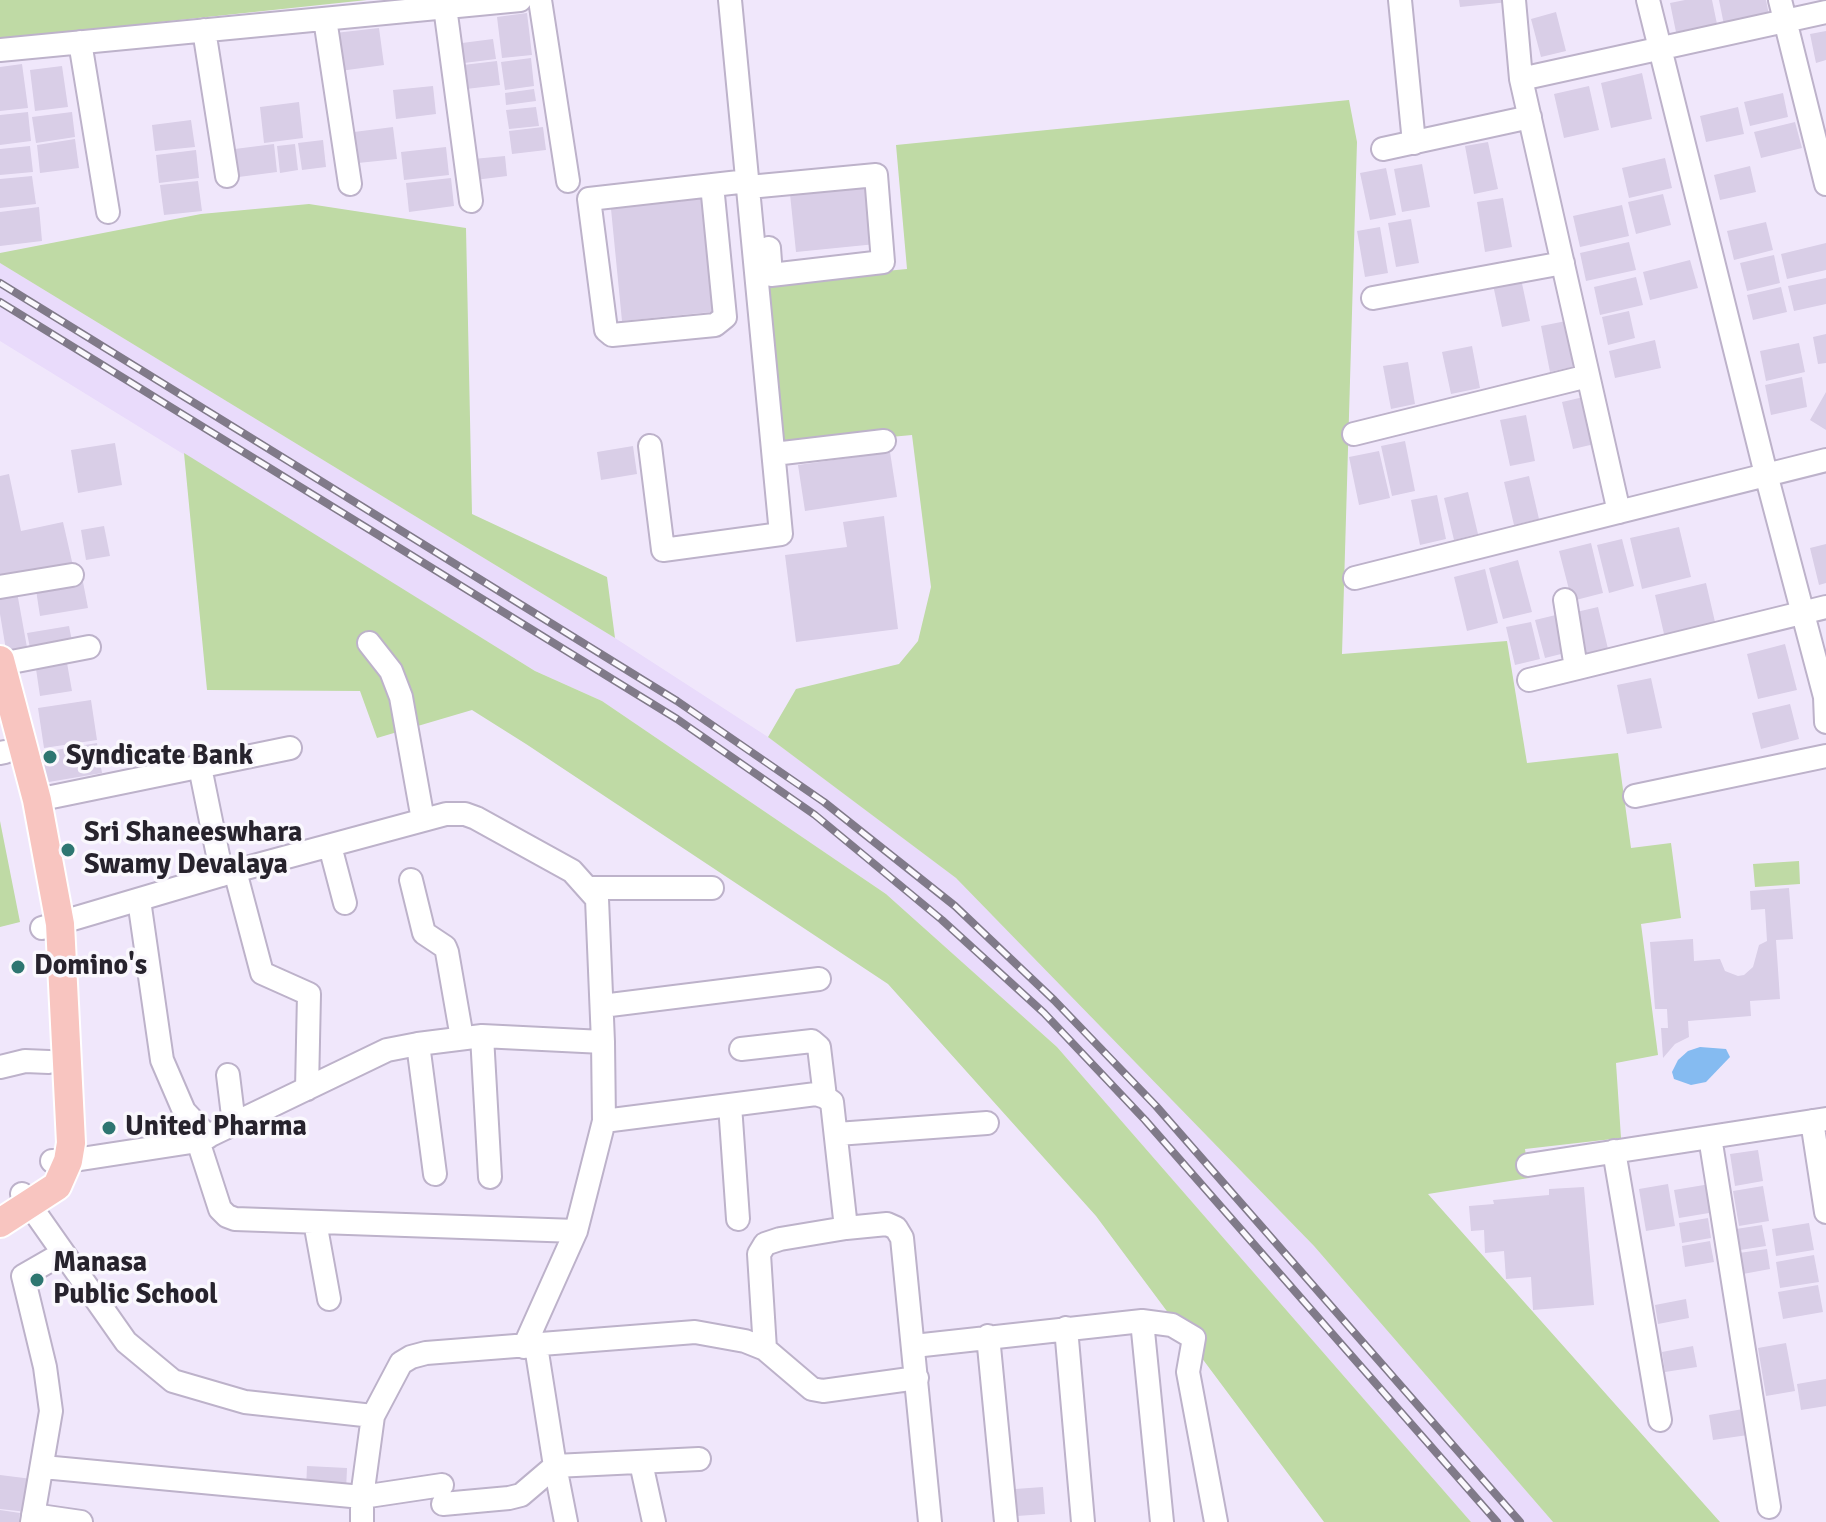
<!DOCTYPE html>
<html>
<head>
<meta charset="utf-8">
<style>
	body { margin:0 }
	canvas { display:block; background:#f0e7fb }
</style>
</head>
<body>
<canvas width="1826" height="1522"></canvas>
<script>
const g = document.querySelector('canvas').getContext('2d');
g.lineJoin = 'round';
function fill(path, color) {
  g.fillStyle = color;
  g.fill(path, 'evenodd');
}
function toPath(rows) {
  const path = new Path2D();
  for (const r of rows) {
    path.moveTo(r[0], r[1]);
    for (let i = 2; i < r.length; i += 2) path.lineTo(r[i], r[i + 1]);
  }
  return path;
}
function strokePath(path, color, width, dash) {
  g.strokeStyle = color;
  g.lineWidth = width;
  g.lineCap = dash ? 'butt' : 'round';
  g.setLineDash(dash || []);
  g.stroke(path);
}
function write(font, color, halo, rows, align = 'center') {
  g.font = font + ' Signika,sans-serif';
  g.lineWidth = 7;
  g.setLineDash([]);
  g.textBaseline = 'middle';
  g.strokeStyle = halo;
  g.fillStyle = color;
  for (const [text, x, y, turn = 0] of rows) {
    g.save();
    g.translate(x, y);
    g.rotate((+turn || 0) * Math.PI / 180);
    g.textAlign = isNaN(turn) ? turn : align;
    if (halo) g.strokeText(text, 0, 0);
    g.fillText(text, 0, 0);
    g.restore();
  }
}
const built = toPath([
	[0,263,615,638,768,737,956,878,1314,1246,1553,1522,1471,1522,1057,1047,886,894,602,701,535,671,0,341]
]);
const green = toPath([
	[0,0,367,0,0,39],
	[1349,100,1357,142,1342,654,1507,641,1527,763,1618,753,1631,848,1671,843,1681,918,1641,924,1658,1055,1616,1063,1621,1138,1525,1149,1529,1178,1428,1194,1720,1522,1553,1522,1314,1246,956,878,768,737,796,689,899,664,918,641,931,587,912,435,783,447,767,282,907,269,896,145],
	[309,204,466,228,472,514,607,577,615,638,0,263,0,253,201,214],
	[184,453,535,671,602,701,886,894,1057,1047,1471,1522,1324,1522,1096,1216,888,984,526,744,472,710,377,738,360,691,207,690],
	[0,821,20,922,0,927],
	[1799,861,1800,884,1755,887,1753,864]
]);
const water = toPath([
	[1700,1047,1726,1049,1730,1057,1706,1082,1691,1085,1674,1079,1672,1072,1678,1060,1688,1051]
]);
const building = toPath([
	[1459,0,1509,0,1509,2,1460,7],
	[1685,0,1712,0,1717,24,1676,32,1670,3],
	[1719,0,1766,0,1769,15,1724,25],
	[1556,12,1566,51,1541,57,1531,19],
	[527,13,532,55,502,58,497,17],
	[379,28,384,65,340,71,335,33],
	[1826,31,1826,60,1816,63,1810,34],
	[493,39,496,59,464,63,462,43],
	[531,58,534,86,505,90,501,62],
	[497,61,500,85,466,89,463,65],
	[22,64,28,108,0,111,0,67],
	[62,66,68,107,35,111,30,70],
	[1642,73,1652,119,1611,128,1601,83],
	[433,86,436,114,396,119,393,90],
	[1589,86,1599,130,1564,138,1554,94],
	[534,89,536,101,506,105,505,93],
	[1783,93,1788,117,1750,126,1744,102],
	[299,102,303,138,264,143,260,107],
	[536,107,539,126,509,129,506,110],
	[1738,107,1744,134,1706,142,1700,116],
	[28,112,31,141,0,145,0,115],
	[72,112,75,137,36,143,32,117],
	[191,120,195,147,155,151,152,125],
	[1795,122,1802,148,1761,158,1754,132],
	[393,127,397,159,358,163,354,132],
	[543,127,546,150,512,154,509,131],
	[75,139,79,168,40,173,37,145],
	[323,140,326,167,302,170,298,143],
	[1488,142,1498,189,1474,194,1465,146],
	[274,144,277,172,231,178,227,150],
	[295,144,298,170,280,173,277,146],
	[30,146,33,172,0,175,0,149],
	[446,147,449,175,404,180,401,152],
	[196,150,199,178,159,183,156,155],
	[505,156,507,176,475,180,473,159],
	[1665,158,1672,188,1629,198,1622,168],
	[1422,164,1430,207,1402,212,1394,169],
	[1750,166,1756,192,1720,200,1714,175],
	[1386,168,1396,215,1370,220,1360,173],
	[32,176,36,204,0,208,0,179],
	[451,178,454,206,409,212,406,183],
	[198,181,202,211,164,215,160,185],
	[871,186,876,244,796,252,790,194],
	[1663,194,1671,225,1636,234,1628,202],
	[709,198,721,311,622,321,611,209],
	[1503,198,1512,247,1485,252,1477,202],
	[1622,205,1629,236,1580,247,1573,216],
	[39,207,42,241,0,246,0,212],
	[1411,219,1419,263,1396,267,1388,223],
	[1766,222,1773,250,1734,260,1727,231],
	[1380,227,1388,273,1365,277,1357,231],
	[1629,242,1636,270,1586,281,1580,253],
	[1826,243,1826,270,1787,279,1781,254],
	[1774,255,1780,283,1747,291,1740,263],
	[1690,260,1698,288,1650,300,1643,272],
	[1520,274,1530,321,1502,327,1492,280],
	[1636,277,1643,305,1600,315,1594,287],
	[1826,278,1826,304,1794,311,1788,286],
	[1781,287,1787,312,1753,320,1747,295],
	[1629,311,1635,338,1608,345,1602,317],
	[1571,320,1580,365,1550,372,1541,326],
	[1826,334,1826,363,1818,364,1813,337],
	[1655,340,1661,368,1615,378,1609,351],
	[1799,343,1805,372,1766,381,1760,351],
	[1472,346,1480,388,1451,394,1442,352],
	[1408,362,1415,404,1391,409,1383,366],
	[1802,377,1807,407,1771,415,1765,385],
	[1826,392,1826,430,1810,420],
	[1588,396,1599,443,1573,449,1562,402],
	[1526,415,1535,461,1510,466,1500,420],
	[1405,441,1415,491,1392,496,1381,446],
	[115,443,122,485,78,493,71,450],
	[633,446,637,474,601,480,597,452],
	[1379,451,1390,498,1359,505,1349,457],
	[890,452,897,497,805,511,798,465],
	[9,474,21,531,63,522,73,566,0,582,0,476],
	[1529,476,1539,519,1514,525,1504,482],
	[1468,492,1478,534,1454,540,1444,498],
	[1437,495,1446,539,1420,545,1411,500],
	[884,516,898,629,796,642,785,555,847,547,843,522],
	[104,526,110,556,86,560,81,530],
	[1679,527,1691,577,1642,589,1630,538],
	[1622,539,1634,586,1609,593,1597,545],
	[1591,543,1603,593,1572,601,1559,551],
	[1826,544,1826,583,1819,585,1810,548],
	[1518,560,1532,612,1503,619,1489,568],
	[1485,569,1498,623,1467,631,1454,577],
	[83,582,88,608,40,616,36,590],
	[1706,583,1715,622,1664,634,1655,595],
	[17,592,28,653,7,656,0,614,0,595],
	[1598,607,1609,653,1582,660,1572,613],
	[1560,614,1569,652,1545,658,1535,620],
	[1531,622,1540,659,1515,665,1506,627],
	[69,626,73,646,31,653,27,633],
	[1785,644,1797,690,1758,699,1747,654],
	[67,663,72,691,40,696,36,669],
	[1651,678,1662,728,1627,734,1617,685],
	[91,700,97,740,44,748,38,708],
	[1790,704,1799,739,1761,749,1752,713],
	[97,743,102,773,37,784,32,754],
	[1789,888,1793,939,1776,940,1780,999,1750,1001,1751,1016,1688,1021,1689,1037,1675,1044,1663,1058,1661,1028,1668,1028,1667,1009,1655,1009,1650,942,1693,939,1694,961,1720,959,1725,971,1738,976,1744,975,1753,967,1759,945,1767,941,1765,909,1751,910,1750,891],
	[1758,1150,1763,1181,1735,1186,1730,1154],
	[1668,1184,1675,1226,1646,1231,1639,1189],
	[1710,1184,1715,1212,1679,1218,1674,1190],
	[1763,1186,1769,1221,1739,1226,1733,1191],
	[1584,1187,1594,1305,1533,1310,1531,1277,1506,1279,1504,1251,1485,1253,1484,1230,1471,1231,1469,1206,1494,1204,1493,1200,1549,1195,1549,1189],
	[1708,1218,1711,1238,1682,1243,1679,1223],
	[1809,1223,1814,1250,1776,1256,1772,1229],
	[1762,1225,1766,1246,1740,1250,1736,1229],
	[1710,1241,1714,1262,1685,1267,1682,1246],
	[1767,1249,1770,1269,1743,1274,1739,1253],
	[1814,1255,1819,1282,1780,1288,1776,1262],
	[1818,1285,1823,1312,1783,1319,1778,1292],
	[1686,1299,1689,1318,1658,1324,1655,1305],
	[1786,1343,1795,1391,1766,1396,1758,1348],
	[1693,1346,1697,1367,1665,1372,1662,1352],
	[1826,1379,1826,1406,1801,1410,1797,1384],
	[1743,1409,1748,1435,1713,1440,1709,1415],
	[307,1466,347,1468,346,1491,306,1490],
	[0,1475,32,1479,27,1512,0,1509],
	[1043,1487,1045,1514,1017,1516,1015,1489],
	[0,1510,20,1513,19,1522,0,1522]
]);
const minor = toPath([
	[540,0,568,181],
	[1400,0,1414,143],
	[1514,0,1521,79,1619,512],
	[1648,0,1766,474,1825,697,1826,722],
	[1780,0,1826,184],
	[445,7,471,201],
	[325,19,350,184],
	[204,30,227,176],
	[80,42,108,212],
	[0,50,520,0],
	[1521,79,1826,12],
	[1383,149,1530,117],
	[712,185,725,317,715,325,612,335,606,330,589,199,748,181],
	[749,187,876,175,883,262,771,275,769,248],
	[1373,298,1563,263],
	[1354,434,1588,376],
	[650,446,663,550,781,534,730,0],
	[774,454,884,441],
	[1355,578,1826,460],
	[0,587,72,575],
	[1565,600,1576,668],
	[369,643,391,671,401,697,423,820],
	[1,664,89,647],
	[1529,680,1826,607],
	[0,753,5,752],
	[200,767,222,875],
	[1635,796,1826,756],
	[37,800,290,748],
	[330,846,345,903],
	[235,871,262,973,309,994,307,1089],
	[411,880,424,933,445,947,447,952,462,1038],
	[590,888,712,888],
	[139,900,162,1060,184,1111,208,1137],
	[42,928,235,871,446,814,465,814,476,818,572,871,597,899,603,1042],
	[602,1006,819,979],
	[482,1036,490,1177],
	[418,1044,435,1174],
	[741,1049,812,1041,819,1047,825,1097],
	[0,1067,25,1061,49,1062],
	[228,1075,234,1124],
	[730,1105,738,1219],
	[1812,1121,1826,1212],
	[837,1134,987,1123],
	[1710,1137,1769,1507],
	[198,1141,220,1209,227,1216,235,1219,576,1231],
	[1614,1151,1660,1420],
	[52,1161,68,1161,198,1141,387,1050,418,1044,482,1036,603,1042,604,1121,816,1094,825,1097,832,1102,846,1228,887,1224,896,1228,902,1238,930,1522],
	[1528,1165,1826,1119],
	[22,1194,126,1342,173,1381,245,1402,373,1416,401,1363,411,1357,426,1353,695,1332,745,1341,765,1349,812,1389,823,1391,917,1378],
	[315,1222,329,1299],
	[1142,1321,1162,1522],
	[1066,1328,1083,1522],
	[988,1336,1006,1522],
	[536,1346,555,1466,699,1459],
	[914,1346,1142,1321,1172,1325,1194,1338,1188,1372,1216,1522],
	[524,1347,576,1231,604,1121],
	[765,1349,759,1254,765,1244,780,1239,846,1228],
	[641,1463,654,1522],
	[43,1467,362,1497,442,1485],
	[443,1504,509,1498,521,1495,555,1466,566,1522],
	[33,1515,81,1522],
	[32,1522,51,1411,45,1367,23,1276,63,1253],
	[362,1522,362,1497,373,1416]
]);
const major = toPath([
	[0,660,37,800,60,924,71,1143,68,1161,57,1186,0,1223]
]);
const rail = toPath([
	[0,283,677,701,824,802,955,906,1054,1000,1156,1106,1520,1522],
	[0,302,677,719,815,815,942,920,1044,1013,1145,1120,1497,1522]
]);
const markers = [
	[50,757,8,"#2e7671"],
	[68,850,8,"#2e7671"],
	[18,967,8,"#2e7671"],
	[109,1128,8,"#2e7671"],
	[37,1280,8,"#2e7671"]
];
const poiNames = [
	["Syndicate Bank",66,757],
	["Sri Shaneeswhara",84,834],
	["Swamy Devalaya",84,866],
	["Domino's",34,967],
	["United Pharma",125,1128],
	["Manasa",53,1264],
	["Public School",53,1296]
];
fill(built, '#e9dbfb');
fill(green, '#bfdaa5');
fill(water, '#85bbf1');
fill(building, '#d9cee7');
strokePath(minor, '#bdb2ca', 26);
strokePath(major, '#fff', 32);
strokePath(minor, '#fff', 22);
strokePath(major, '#f8c5c0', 28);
strokePath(rail, '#807a89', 8);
strokePath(rail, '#faf8fd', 5, [15]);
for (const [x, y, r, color] of markers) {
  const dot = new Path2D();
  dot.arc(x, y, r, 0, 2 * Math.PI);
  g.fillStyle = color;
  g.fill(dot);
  strokePath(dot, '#faf8fd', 3);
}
write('bold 28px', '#27232d', '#faf8fd', poiNames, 'left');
</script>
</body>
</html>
